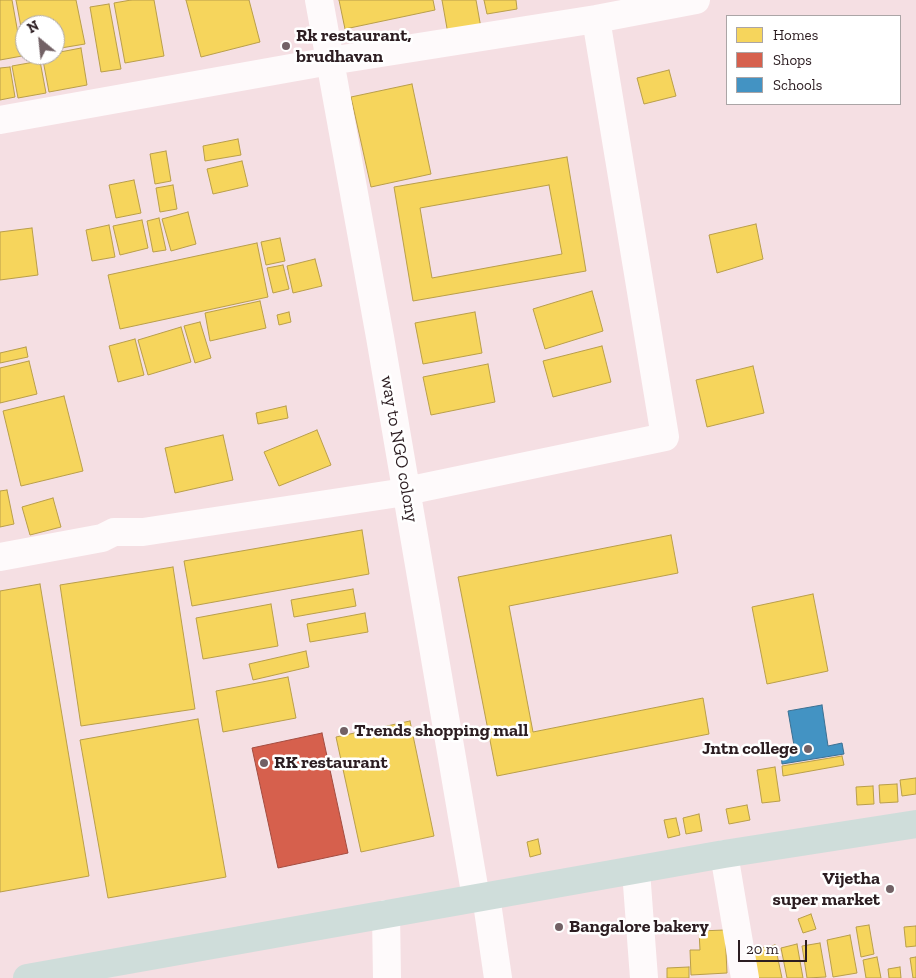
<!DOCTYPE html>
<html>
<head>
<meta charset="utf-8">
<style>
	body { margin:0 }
	#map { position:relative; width:916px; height:978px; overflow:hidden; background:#f5dfe3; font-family:"Zilla Slab",serif }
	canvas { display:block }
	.legend { position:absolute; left:726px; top:15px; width:175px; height:90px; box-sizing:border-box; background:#fff; border:1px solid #aba5a6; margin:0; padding:6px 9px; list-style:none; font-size:15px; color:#2c1d21 }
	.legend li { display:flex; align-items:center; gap:10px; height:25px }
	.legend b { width:25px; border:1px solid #aba5a6 }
	.north { position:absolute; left:15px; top:15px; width:50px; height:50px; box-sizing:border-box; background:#fff; border:1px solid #aba5a6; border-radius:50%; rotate:332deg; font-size:14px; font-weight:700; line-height:20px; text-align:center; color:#2c1d21 }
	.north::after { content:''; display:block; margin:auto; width:18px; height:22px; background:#726165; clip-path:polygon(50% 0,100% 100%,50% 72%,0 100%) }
	.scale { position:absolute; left:738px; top:940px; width:69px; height:22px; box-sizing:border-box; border:2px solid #2c1d21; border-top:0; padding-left:6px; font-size:15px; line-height:18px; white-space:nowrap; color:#2c1d21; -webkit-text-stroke:4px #fff; paint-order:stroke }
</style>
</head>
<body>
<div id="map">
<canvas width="916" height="978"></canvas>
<ul class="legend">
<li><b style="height:14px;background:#f6d55c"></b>Homes</li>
<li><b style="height:14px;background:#d6604d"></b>Shops</li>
<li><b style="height:14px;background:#4393c3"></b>Schools</li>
</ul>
<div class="north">N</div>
<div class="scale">20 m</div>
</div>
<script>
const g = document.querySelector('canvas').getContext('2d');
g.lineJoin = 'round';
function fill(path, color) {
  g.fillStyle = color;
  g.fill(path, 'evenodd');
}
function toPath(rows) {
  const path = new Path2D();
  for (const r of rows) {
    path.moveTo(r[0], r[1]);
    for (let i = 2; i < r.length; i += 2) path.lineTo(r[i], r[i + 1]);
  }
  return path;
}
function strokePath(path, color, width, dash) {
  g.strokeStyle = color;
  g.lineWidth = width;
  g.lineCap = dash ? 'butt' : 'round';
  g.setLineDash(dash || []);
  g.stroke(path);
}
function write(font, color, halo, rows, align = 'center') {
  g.font = font + ' "Zilla Slab",serif';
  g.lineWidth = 5;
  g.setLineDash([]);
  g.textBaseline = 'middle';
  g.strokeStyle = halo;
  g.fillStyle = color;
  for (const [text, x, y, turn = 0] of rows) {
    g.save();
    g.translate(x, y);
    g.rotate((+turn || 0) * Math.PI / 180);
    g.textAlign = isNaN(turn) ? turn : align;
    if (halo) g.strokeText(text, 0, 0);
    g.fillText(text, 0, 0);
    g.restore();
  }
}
const homes = toPath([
	[0,0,12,0,22,56,0,60,0,0],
	[16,0,76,0,85,44,55,49,55,25,25,25,25,49,16,0],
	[131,0,154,0,164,56,125,63,114,3,131,0],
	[186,0,249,0,260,42,201,57,186,0],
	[339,0,433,0,435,10,345,29,339,0],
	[442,0,476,0,481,28,448,34,442,0],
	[484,0,516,0,517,9,487,14,484,0],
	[109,4,121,69,101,72,90,7,109,4],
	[81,48,87,85,49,92,42,55,55,55,55,53,81,48],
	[40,61,46,93,18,98,12,66,40,61],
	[10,67,15,97,0,100,0,68,10,67],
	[669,70,676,96,644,104,637,78,669,70],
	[412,84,431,174,371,187,351,97,412,84],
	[238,139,241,155,205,161,203,146,238,139],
	[166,151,171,181,155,184,150,154,166,151],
	[567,157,586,271,413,301,394,187,567,157],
	[549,185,562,254,432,278,420,208,549,185],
	[242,161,248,186,213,194,207,169,242,161],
	[134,180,141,213,116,218,109,185,134,180],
	[173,185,177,209,160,212,156,188,173,185],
	[188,212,196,244,171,251,162,219,188,212],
	[159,218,166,250,153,252,147,221,159,218],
	[142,220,148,248,120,255,113,226,142,220],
	[756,224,763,259,717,273,709,235,756,224],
	[109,225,115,257,92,261,86,230,109,225],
	[32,228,38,275,0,280,0,232,32,228],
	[280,238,285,261,266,265,261,242,280,238],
	[257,243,268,297,120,329,108,275,257,243],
	[315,259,322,286,293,293,287,266,315,259],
	[283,265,289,289,273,293,267,268,283,265],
	[592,291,603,331,545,349,533,309,592,291],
	[260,301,266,328,210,341,205,313,260,301],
	[289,312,291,322,279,325,277,315,289,312],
	[475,312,482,353,423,364,415,323,475,312],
	[200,322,211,358,195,363,184,326,200,322],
	[181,327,191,362,148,375,138,340,181,327],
	[135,339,144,375,118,382,109,346,135,339],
	[602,346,611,382,553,397,543,361,602,346],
	[26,347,28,357,0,363,0,353,26,347],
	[29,361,37,394,0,403,0,368,29,361],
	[488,364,495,402,431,415,423,377,488,364],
	[753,366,764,413,707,427,696,380,753,366],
	[64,396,83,471,21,486,3,411,64,396],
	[286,406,288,418,258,424,256,413,286,406],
	[317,430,331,465,279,486,264,452,317,430],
	[223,435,233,480,175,493,165,448,223,435],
	[7,490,14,524,0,527,0,491,7,490],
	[53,498,61,527,30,535,22,507,53,498],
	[362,530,369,574,192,606,184,561,362,530],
	[671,535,678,573,509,606,533,732,703,698,709,734,497,776,458,577,671,535],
	[173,567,195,709,81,726,60,585,173,567],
	[40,584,89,876,0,892,0,591,40,584],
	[353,589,356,606,294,617,291,600,353,589],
	[813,594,828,671,767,684,752,607,813,594],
	[271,604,278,646,203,659,196,618,271,604],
	[365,613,368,632,310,642,307,624,365,613],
	[306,651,309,667,253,680,249,664,306,651],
	[288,677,296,718,223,732,216,691,288,677],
	[198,719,226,877,108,898,80,740,198,719],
	[410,721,434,836,361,852,336,737,410,721],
	[842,756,844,765,783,776,782,766,842,756],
	[775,767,780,801,762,803,757,770,775,767],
	[916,778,916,794,902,796,900,780,916,778],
	[897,784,898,802,880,803,879,785,897,784],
	[873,786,874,804,857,805,856,787,873,786],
	[747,805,750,820,729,824,726,809,747,805],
	[699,814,702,831,686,834,683,818,699,814],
	[676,818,680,835,668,838,664,820,676,818],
	[538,839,541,854,530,857,527,842,538,839],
	[811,914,816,929,803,933,798,919,811,914],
	[869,925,874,954,861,957,856,927,869,925],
	[916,926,916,946,906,947,904,927,916,926],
	[725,930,727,973,691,975,690,950,700,950,699,931,725,930],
	[850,935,857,973,833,977,827,940,850,935],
	[820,943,826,977,807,978,802,946,820,943],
	[797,944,803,978,787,978,781,948,797,944],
	[775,945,782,978,753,978,747,951,775,945],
	[877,957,881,978,866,978,863,960,877,957],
	[916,957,916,978,913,978,910,958,916,957],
	[689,967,689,978,667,978,667,968,689,967],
	[900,967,901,978,889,978,888,969,900,967]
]);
const shops = toPath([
	[322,733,348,853,278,868,252,748,322,733]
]);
const schools = toPath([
	[822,705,828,746,842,743,844,754,782,764,781,754,795,751,788,711,822,705]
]);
const street = toPath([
	[319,0,380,337,476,898],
	[0,120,330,61,596,19,696,0],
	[0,557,102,538,114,532,143,532,392,494,665,437,596,19],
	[724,854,745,978],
	[636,871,644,978],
	[386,914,387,978]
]);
const secondary = toPath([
	[486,896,498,978]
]);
const highway = toPath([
	[27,978,724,854,916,824]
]);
const markers = [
	[286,46,5,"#726165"],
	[344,731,5,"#726165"],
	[808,749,5,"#726165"],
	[264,763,5,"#726165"],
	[890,889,5,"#726165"],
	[559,927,5,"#726165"]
];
const poiNames = [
	["Rk restaurant,",296,36],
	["brudhavan",296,57],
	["Trends shopping mall",354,731],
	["Jntn college",798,749,"right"],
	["RK restaurant",274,763],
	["Vijetha",880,879,"right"],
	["super market",880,900,"right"],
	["Bangalore bakery",569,927]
];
const streetNames = [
	["way to NGO colony",399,449,80]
];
fill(homes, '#f6d55c');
strokePath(homes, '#b99e4a', 1);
fill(shops, '#d6604d');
strokePath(shops, '#a34c40', 1);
fill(schools, '#4393c3');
strokePath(schools, '#3c7092', 1);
strokePath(street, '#fefafb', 28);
strokePath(secondary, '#fefafb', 28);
strokePath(highway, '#cfddda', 28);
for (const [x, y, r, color] of markers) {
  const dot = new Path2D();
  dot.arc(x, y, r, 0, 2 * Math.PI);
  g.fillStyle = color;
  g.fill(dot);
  strokePath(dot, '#fff', 2);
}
write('bold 18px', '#2c1d21', '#fff', poiNames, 'left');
write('18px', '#2c1d21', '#fff', streetNames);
</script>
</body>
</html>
